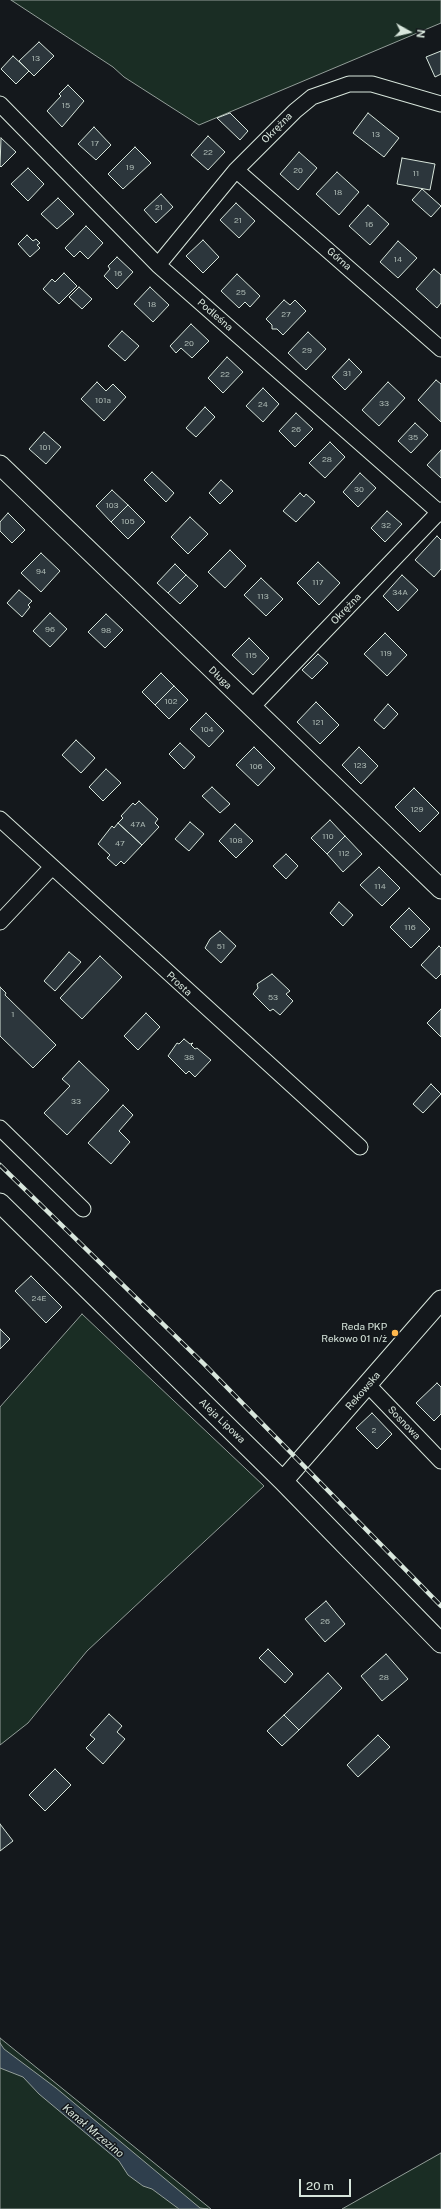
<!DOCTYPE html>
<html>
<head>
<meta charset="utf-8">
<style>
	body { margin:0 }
	#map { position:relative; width:441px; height:2209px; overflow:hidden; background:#14181c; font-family:"Public Sans",sans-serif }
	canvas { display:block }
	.north { position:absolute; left:389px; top:12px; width:40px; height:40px; -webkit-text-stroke:3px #14181c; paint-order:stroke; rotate:98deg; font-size:11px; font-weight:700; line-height:16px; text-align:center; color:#d8e6dc }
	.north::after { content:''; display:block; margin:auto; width:14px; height:18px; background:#d8e6dc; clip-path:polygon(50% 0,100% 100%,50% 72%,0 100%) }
	.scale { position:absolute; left:299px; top:2179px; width:52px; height:18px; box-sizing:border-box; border:2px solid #d8e6dc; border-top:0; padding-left:5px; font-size:12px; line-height:14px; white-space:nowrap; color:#d8e6dc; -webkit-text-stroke:3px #14181c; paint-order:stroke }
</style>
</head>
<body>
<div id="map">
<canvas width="441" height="2209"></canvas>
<div class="north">N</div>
<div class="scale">20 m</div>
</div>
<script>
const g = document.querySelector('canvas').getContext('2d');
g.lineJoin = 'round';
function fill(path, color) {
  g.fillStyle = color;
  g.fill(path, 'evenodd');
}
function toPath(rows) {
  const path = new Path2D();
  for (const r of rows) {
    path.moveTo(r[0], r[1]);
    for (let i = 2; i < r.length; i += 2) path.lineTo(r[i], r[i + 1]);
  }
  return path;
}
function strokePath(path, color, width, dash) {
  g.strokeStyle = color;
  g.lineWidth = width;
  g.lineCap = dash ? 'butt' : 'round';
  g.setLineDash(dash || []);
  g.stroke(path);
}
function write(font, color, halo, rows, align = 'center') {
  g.font = font + ' "Public Sans",sans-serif';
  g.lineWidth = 3;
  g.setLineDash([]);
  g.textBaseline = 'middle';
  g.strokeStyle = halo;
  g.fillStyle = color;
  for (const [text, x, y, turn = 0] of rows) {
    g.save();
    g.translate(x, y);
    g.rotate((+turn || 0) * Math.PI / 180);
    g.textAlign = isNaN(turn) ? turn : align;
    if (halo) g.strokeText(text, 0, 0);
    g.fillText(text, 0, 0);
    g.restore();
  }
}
const green = toPath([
	[11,0,441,0,441,23,199,125,124,77,113,67,11,0],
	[82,1314,264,1486,87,1651,28,1723,0,1745,0,1407,82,1314],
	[0,2038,211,2209,0,2209,0,2038],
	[441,2153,441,2209,342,2209,441,2153]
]);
const water = toPath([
	[0,2043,4,2049,56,2088,200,2208,208,2209,179,2209,152,2189,143,2186,128,2175,119,2161,39,2094,23,2077,0,2068,0,2043]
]);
const building = toPath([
	[39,42,54,56,34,76,19,61,39,42],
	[441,51,441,74,435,77,426,57,441,51],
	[13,56,29,71,16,84,1,69,13,56],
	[68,85,84,101,62,127,47,111,61,96,59,94,68,85],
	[230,113,248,131,240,140,217,118,230,113],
	[368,113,399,138,384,157,353,133,368,113],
	[94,127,111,145,96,160,78,144,94,127],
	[208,136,225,152,208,170,191,155,208,136],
	[1,138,16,152,1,167,0,166,1,138],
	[135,147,151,163,123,189,108,174,135,147],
	[299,152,317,168,298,190,280,174,299,152],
	[402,158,435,164,430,190,397,184,402,158],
	[28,168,44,184,28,201,11,184,28,168],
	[337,172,359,192,339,215,316,194,337,172],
	[422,189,441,206,431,217,412,200,422,189],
	[161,194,173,207,156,223,144,210,161,194],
	[58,198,74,214,57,229,41,214,58,198],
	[236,203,255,221,239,238,220,220,236,203],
	[368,205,389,224,370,245,349,226,368,205],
	[86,226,103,243,88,259,80,251,74,257,65,248,86,226],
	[27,235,33,241,36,239,40,243,37,245,40,248,30,257,18,244,27,235],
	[203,240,219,257,203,273,186,256,203,240],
	[398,241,417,258,398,278,380,262,398,241],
	[117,257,133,272,117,289,104,276,110,269,108,266,117,257],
	[434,269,441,275,441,303,437,308,416,289,434,269],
	[64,273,77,286,59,304,43,289,52,279,55,282,64,273],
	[237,274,260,296,250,307,245,302,239,308,221,291,237,274],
	[79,287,92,299,82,309,69,297,79,287],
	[150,287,169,305,153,322,134,304,150,287],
	[284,300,290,305,295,300,306,311,283,335,277,329,272,329,272,325,266,319,284,300],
	[191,324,209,341,192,358,181,348,176,353,170,346,191,324],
	[122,331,139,346,125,361,108,346,122,331],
	[308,332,326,349,306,370,288,353,308,332],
	[227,357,243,372,223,393,208,378,227,357],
	[349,359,362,372,345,390,332,377,349,359],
	[436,380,441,384,441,422,418,400,436,380],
	[97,382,106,391,113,384,126,397,104,421,81,399,97,382],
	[388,382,405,398,379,426,362,410,388,382],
	[263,388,279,404,263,422,246,406,263,388],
	[205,407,215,417,196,437,186,428,205,407],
	[296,413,313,429,295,447,279,431,296,413],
	[415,423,428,435,411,453,398,441,415,423],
	[44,432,61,447,46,464,29,449,44,432],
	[330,442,345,457,325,478,309,463,330,442],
	[441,450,441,478,427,465,441,450],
	[152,472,174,493,166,502,144,480,152,472],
	[360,473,376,488,358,507,343,492,360,473],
	[221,480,233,491,220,504,209,493,221,480],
	[112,490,128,505,111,522,96,506,112,490],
	[300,493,304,497,306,494,315,502,296,522,283,511,300,493],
	[128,505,145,522,128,539,111,522,128,505],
	[387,511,402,524,385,542,371,528,387,511],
	[8,513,25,530,12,543,0,531,0,522,8,513],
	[190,517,208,534,188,554,171,537,190,517],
	[437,536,441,540,441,569,434,577,415,560,437,536],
	[230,550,246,566,225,588,208,572,230,550],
	[41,553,60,571,41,592,21,573,41,553],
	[318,562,340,583,319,605,297,583,318,562],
	[175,564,186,575,168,593,157,583,175,564],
	[186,575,198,586,180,604,168,593,186,575],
	[402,575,418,590,398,611,383,596,402,575],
	[261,578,283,599,266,616,244,595,261,578],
	[19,590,32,601,28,605,30,607,22,617,7,603,19,590],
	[50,613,67,629,50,647,33,631,50,613],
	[106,614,123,630,105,648,88,632,106,614],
	[385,633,407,655,387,676,364,654,385,633],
	[249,638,269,658,253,675,232,655,249,638],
	[318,654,328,663,312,679,302,670,318,654],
	[161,673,174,686,155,705,142,692,161,673],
	[174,686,188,700,169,719,155,705,174,686],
	[316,702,339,725,320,744,297,722,316,702],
	[388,704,398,714,384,729,374,720,388,704],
	[206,713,224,731,209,747,190,729,206,713],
	[76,740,95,758,81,773,62,755,76,740],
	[180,743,195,757,184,769,169,754,180,743],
	[254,747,275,768,258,786,236,765,254,747],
	[359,747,378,766,361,784,342,765,359,747],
	[106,769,121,783,103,801,89,787,106,769],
	[212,787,230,804,220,813,202,796,212,787],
	[414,788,439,813,420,832,395,807,414,788],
	[139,801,158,819,155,823,159,827,142,845,118,823,123,818,121,816,133,803,135,805,139,801],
	[330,820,345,836,327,854,311,838,330,820],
	[190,822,204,834,189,851,175,839,190,822],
	[118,823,142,845,124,864,121,861,116,866,107,858,110,855,98,844,112,826,114,828,118,823],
	[235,824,253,841,236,858,219,841,235,824],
	[345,836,362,854,343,872,327,854,345,836],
	[286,854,298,866,286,879,273,866,286,854],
	[379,867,400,888,382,906,360,885,379,867],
	[339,902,353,915,343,926,330,913,339,902],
	[409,908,430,929,411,948,390,927,409,908],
	[220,931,236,946,221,963,205,948,210,939,220,931],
	[439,946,441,948,441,974,436,979,421,965,439,946],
	[69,952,81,962,55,991,44,981,69,952],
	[100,956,122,977,82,1019,60,998,100,956],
	[272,974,290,991,286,994,293,1001,280,1015,273,1009,270,1011,253,994,258,988,257,984,272,974],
	[0,987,6,993,5,995,56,1045,33,1068,0,1036,0,987],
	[441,1009,441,1037,427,1023,441,1009],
	[146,1013,160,1027,138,1050,124,1036,146,1013],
	[184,1039,190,1044,193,1043,191,1045,195,1049,197,1048,211,1060,195,1077,189,1071,186,1074,168,1056,177,1043,179,1044,184,1039],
	[79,1061,109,1090,67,1135,44,1113,70,1086,62,1079,79,1061],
	[431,1084,441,1094,423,1113,413,1104,431,1084],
	[123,1105,133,1115,119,1131,130,1142,111,1164,88,1143,123,1105],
	[31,1276,62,1307,46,1323,15,1291,31,1276],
	[0,1329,10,1339,0,1349,0,1329],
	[437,1383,441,1387,441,1414,434,1421,416,1403,437,1383],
	[372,1413,392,1434,377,1449,356,1428,372,1413],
	[326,1601,345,1624,325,1642,305,1619,326,1601],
	[268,1649,293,1674,285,1683,259,1658,268,1649],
	[386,1654,408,1679,382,1701,361,1676,386,1654],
	[328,1673,342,1688,299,1730,284,1715,328,1673],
	[109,1714,122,1726,117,1732,125,1739,103,1764,86,1748,95,1739,90,1735,109,1714],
	[284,1715,299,1730,282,1746,267,1731,284,1715],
	[378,1735,390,1747,358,1777,347,1765,378,1735],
	[55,1769,71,1785,45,1811,29,1795,55,1769],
	[0,1824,13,1841,0,1851,0,1824]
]);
const minor = toPath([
	[0,104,158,265,441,514],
	[236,170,441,349],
	[158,265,236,170,295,111,312,97,349,84,372,84,441,104],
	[251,708,441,510],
	[0,819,360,1147],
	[0,922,52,867],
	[0,1128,83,1209],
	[368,1385,441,1461]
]);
const tertiary = toPath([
	[0,465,441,889],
	[0,1203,283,1481,441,1643],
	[283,1481,441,1300]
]);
const rail = toPath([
	[0,1165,204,1364,441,1606]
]);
const markers = [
	[395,1333,4,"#ffb74d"]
];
const numberNames = [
	["13",36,59],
	["15",66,106],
	["13",376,135],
	["17",95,144],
	["22",208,153],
	["19",130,168],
	["20",298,171],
	["11",416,174],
	["18",338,193],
	["21",159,208],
	["21",238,221],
	["16",369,225],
	["14",398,260],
	["16",118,274],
	["25",241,293],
	["18",152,305],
	["27",286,315],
	["20",189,344],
	["29",307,351],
	["31",347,374],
	["22",225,375],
	["101a",103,401],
	["33",384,404],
	["24",263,405],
	["26",296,430],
	["35",413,438],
	["101",45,448],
	["28",327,460],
	["30",359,490],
	["103",112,506],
	["105",128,522],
	["32",386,526],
	["94",41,572],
	["117",318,583],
	["34A",400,593],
	["113",263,597],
	["96",50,630],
	["98",106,631],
	["119",386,654],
	["115",251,656],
	["102",171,702],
	["121",318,723],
	["104",207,730],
	["123",360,766],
	["106",256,767],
	["129",417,810],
	["47A",138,825],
	["110",328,837],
	["108",236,841],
	["47",120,844],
	["112",344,854],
	["114",380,887],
	["116",410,928],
	["51",221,947],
	["53",273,998],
	["1",13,1015],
	["38",189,1058],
	["33",76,1102],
	["24E",39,1299],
	["2",374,1431],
	["26",325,1622],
	["28",384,1678]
];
const streetNames = [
	["Okrężna",277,128,-45],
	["Górna",339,259,41],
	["Podleśna",215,315,41],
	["Okrężna",346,609,-46],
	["Długa",220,678,44],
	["Prosta",179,984,43],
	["Rekowska",363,1391,-49],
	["Aleja Lipowa",222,1421,44],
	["Sosnowa",404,1423,46]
];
const poiNames = [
	["Reda PKP",387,1327],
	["Rekowo 01 n/ż",387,1339]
];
const waterNames = [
	["Kanał Mrzezino",93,2131,40]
];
fill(green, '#1a2d24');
strokePath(green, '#939e99', 1);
fill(water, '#2f3f4d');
strokePath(water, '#939e99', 1);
fill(building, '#2c363c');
strokePath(building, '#d8e6dc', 1);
strokePath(minor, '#d8e6dc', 17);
strokePath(tertiary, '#d8e6dc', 21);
strokePath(minor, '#14181c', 15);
strokePath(tertiary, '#14181c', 19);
strokePath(rail, '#d8e6dc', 4.5);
strokePath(rail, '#14181c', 3, [9]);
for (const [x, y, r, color] of markers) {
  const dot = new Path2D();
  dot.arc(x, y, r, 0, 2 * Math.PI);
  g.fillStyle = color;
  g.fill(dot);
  strokePath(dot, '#14181c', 1.5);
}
write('8px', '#adbab4', null, numberNames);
write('10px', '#d8e6dc', '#14181c', streetNames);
write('10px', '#d8e6dc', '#14181c', poiNames, 'right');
write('italic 11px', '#d8e6dc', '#14181c', waterNames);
</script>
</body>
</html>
